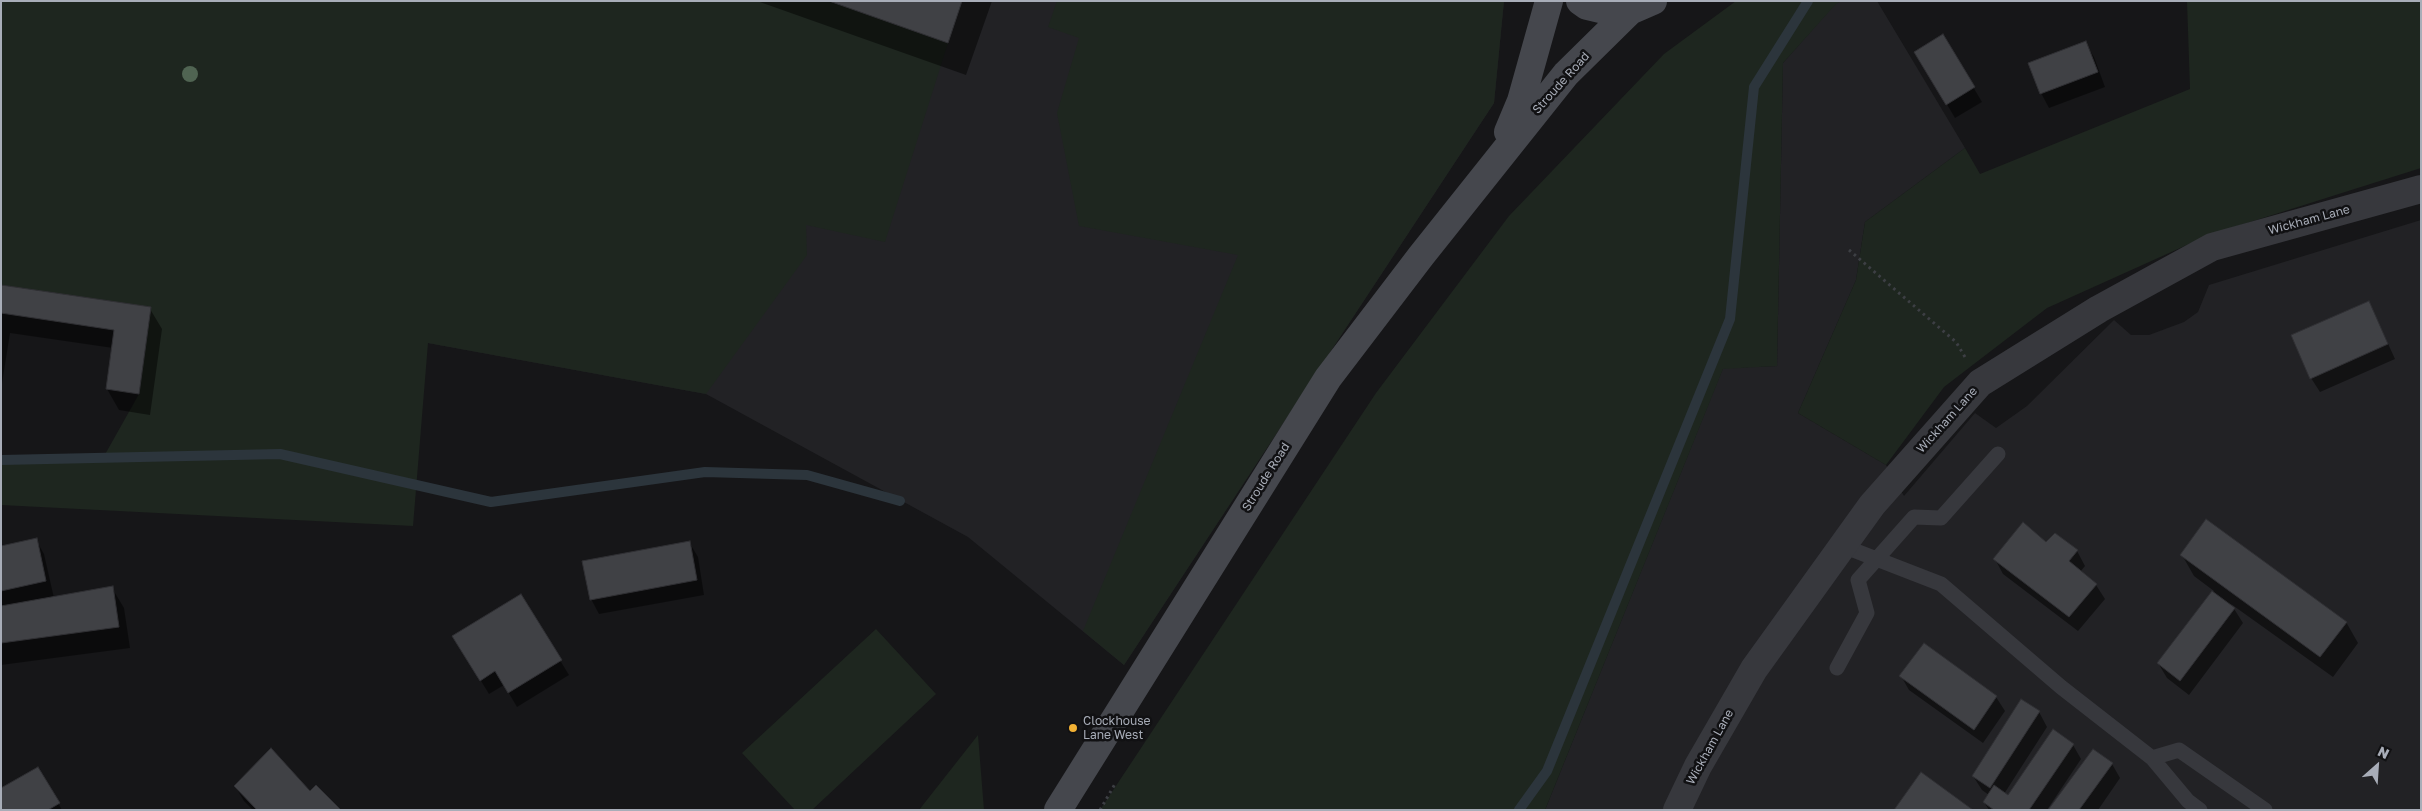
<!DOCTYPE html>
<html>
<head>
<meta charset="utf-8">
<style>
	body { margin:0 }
	#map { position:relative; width:2422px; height:811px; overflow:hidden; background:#161618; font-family:"Golos Text",sans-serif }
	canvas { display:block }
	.frame { position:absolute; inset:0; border:2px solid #a8adb8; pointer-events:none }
	.north { position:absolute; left:2352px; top:741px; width:50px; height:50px; -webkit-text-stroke:4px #111113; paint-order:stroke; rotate:26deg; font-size:14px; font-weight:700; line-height:20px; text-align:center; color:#a8adb8 }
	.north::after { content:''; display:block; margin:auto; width:18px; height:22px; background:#a8adb8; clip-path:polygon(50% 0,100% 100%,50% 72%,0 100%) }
</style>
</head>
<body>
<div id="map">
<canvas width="2422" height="811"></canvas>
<div class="frame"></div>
<div class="north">N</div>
</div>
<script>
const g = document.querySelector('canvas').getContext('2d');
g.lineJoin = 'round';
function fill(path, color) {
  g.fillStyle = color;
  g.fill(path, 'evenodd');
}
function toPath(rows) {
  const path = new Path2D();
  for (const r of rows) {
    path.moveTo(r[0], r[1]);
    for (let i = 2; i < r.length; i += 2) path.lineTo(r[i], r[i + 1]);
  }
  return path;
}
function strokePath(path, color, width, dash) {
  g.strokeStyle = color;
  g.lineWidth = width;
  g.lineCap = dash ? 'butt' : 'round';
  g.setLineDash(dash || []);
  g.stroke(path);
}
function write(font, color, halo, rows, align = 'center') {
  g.font = font + ' "Golos Text",sans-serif';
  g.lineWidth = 5;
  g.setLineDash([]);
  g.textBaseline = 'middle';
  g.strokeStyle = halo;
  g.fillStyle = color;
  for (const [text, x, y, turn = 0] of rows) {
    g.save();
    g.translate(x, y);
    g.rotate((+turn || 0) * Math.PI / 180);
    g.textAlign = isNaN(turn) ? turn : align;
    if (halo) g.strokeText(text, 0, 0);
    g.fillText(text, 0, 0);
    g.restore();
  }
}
const built = toPath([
	[492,1,1504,1,1494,103,1124,665,968,537,706,394,428,343],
	[1842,1,1877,1,1965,148,1865,222,1856,280,1798,413,1886,465,1904,496,1975,413,1996,428,2027,406,2114,320,2131,335,2149,335,2184,322,2198,312,2209,285,2421,220,2421,810,1545,810,1723,368,1777,366,1783,63,1836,3]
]);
const green = toPath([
	[1,1,829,1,948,43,885,242,806,225,807,255,706,394,428,343,413,526,1,505,1,460,103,458,139,394,151,308,1,285],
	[1057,1,1504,1,1494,103,1124,665,1083,631,1238,255,1079,226,1057,113,1079,38,1048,27],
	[1736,1,1842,1,1836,4,1783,63,1777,366,1723,369,1545,810,1100,810,1376,393,1509,216,1664,54],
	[2187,1,2421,1,2421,168,2209,235,2047,308,1944,387,1886,465,1798,413,1856,280,1865,222,1965,148,1980,174,2190,89],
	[876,629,936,694,812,810,795,810,742,753],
	[978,735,984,810,919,810]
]);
const shadow = toPath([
	[757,1,992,1,966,75],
	[1943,36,1982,102,1955,118,1916,52],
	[2085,43,2094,57,2105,87,2049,108,2041,93],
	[1,286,150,309,162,329,150,415,119,410,107,389,113,348,10,333,1,390],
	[2369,302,2395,359,2320,392,2311,378],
	[2055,534,2077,551,2085,566,2080,572,2096,585,2105,599,2078,631,2003,574,1995,559,2046,543],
	[36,540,44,554,54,598,112,588,124,608,130,648,1,665,1,547],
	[689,542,698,557,704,595,599,614,591,599],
	[2182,555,2346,622,2358,643,2333,677,2231,604,2243,623,2189,695,2167,678,2158,663,2214,591,2194,576],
	[520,595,569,675,517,707,504,685,489,694,462,650],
	[1901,676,1996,697,2005,711,1983,743,1909,690],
	[2039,712,2047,727,2004,794,2009,797,2073,745,2081,759,2047,810,1989,810,1984,802,1989,795,1982,790,1973,776],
	[2112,764,2120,778,2098,810,2050,810],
	[38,768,62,810,1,810],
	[235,786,310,793,340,810,253,810,244,801]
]);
const stream = toPath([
	[1,460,280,454,491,502,705,472,807,475,900,501],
	[1519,810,1547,771,1730,319,1754,87,1808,1]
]);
const building = toPath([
	[829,1,962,1,948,43,829,1],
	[1943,34,1975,87,1946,105,1914,52,1943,34],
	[2086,41,2098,72,2040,94,2028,63,2086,41],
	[1,285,151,307,139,394,106,389,114,330,1,313,1,285],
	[2369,301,2388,344,2310,379,2291,335,2369,301],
	[2206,519,2347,622,2320,657,2180,555,2206,519],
	[2023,522,2046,542,2055,533,2078,550,2069,561,2097,584,2069,617,1993,559,2023,522],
	[37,538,46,581,1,591,1,546,37,538],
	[690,541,697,580,590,600,582,561,690,541],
	[113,586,119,627,1,643,1,606,113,586],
	[2212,591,2235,608,2180,681,2157,663,2212,591],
	[521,594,562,660,508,693,495,671,480,681,452,636,521,594],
	[1924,643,1997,696,1974,730,1899,676,1924,643],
	[2021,699,2040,711,1990,788,1972,776,2021,699],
	[2053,729,2074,744,2029,810,1994,810,1983,802,1994,785,2008,795,2053,729],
	[271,748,310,791,316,785,341,810,257,810,234,786,271,748],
	[2093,749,2113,763,2079,810,2048,810,2093,749],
	[38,767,60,803,48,810,1,810,1,788,38,767],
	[1921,772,1973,810,1894,810,1921,772]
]);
const path = toPath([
	[1849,250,1956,342,1965,357],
	[1100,810,1115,784]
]);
const lane = toPath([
	[1843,546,1941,584,2061,687,2152,758,2188,801,2200,810],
	[1837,668,1867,613,1858,580,1914,517,1941,518,1998,454],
	[2152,758,2179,750,2265,810]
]);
const street = toPath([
	[1677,810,1698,766,1754,669,1872,505,1980,383,2099,309,2212,247,2421,189]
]);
const secondary = toPath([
	[1580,1,1587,6,1608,11,1630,11,1653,1],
	[1508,132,1521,101,1549,1],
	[1058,810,1328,378,1421,256,1566,74,1630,11]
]);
const trees = [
	[190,74]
];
const markers = [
	[1073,728,5,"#f2b134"]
];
const streetNames = [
	["Stroude Road",1561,83,-48],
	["Wickham Lane",2309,220,-15],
	["Wickham Lane",1947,420,-48],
	["Stroude Road",1266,477,-58],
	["Wickham Lane",1710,747,-61]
];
const poiNames = [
	["Clockhouse",1083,721],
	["Lane West",1083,735]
];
fill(built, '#222225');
fill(green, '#1e261f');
fill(shadow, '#0007');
strokePath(stream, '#2c353c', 10);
fill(building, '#404145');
strokePath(building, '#303034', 1);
strokePath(path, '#3d3f44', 3, [2.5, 4]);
strokePath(lane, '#37383d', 15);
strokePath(street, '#37383d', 28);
strokePath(secondary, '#45474d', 28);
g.fillStyle = '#506452';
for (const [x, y] of trees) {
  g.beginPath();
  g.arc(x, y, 8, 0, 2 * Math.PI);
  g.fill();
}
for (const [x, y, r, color] of markers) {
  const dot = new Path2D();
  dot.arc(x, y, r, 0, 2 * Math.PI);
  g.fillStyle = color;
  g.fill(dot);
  strokePath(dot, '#111113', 2);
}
write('12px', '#a8adb8', '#111113', streetNames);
write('12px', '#a8adb8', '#111113', poiNames, 'left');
</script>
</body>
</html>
